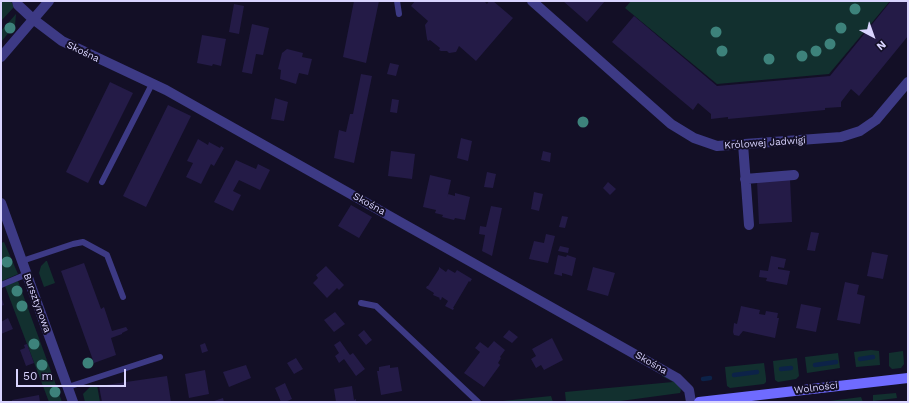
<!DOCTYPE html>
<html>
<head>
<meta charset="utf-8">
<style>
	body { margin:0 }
	#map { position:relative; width:909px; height:403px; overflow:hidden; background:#130f26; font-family:"Work Sans",sans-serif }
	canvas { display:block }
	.frame { position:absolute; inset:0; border:2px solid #d9d4ff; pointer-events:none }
	.north { position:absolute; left:853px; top:16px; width:40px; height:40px; -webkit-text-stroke:3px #130f26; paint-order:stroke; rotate:139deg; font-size:11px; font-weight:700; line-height:16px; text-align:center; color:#d9d4ff }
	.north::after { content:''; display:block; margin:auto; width:14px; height:18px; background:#d9d4ff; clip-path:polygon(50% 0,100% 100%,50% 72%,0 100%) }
	.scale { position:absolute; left:16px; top:369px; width:110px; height:18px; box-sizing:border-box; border:2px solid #d9d4ff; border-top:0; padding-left:5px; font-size:12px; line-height:14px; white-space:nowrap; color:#d9d4ff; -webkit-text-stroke:3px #130f26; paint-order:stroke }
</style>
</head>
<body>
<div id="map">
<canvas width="909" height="403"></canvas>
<div class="frame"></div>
<div class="north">N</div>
<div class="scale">50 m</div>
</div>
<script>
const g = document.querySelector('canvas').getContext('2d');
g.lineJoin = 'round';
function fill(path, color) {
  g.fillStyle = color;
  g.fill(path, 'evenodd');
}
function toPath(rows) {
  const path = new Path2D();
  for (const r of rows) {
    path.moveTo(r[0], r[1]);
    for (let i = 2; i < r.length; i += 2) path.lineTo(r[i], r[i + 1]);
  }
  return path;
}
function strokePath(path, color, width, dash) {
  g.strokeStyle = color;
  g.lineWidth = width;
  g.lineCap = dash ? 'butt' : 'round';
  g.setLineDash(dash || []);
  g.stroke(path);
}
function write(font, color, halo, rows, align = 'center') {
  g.font = font + ' "Work Sans",sans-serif';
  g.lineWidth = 4;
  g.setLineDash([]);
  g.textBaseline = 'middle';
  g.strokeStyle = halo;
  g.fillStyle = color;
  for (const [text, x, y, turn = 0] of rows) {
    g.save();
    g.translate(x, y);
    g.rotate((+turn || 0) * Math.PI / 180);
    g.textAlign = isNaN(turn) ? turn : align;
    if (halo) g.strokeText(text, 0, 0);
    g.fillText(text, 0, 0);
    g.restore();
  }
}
const green = toPath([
	[1,1,11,1,14,7,1,21],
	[631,1,890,1,829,74,717,84,625,8],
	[16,14,15,25,1,42,1,31],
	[4,242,18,274,2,281,1,278,1,243],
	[46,261,47,261,55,283,44,287,39,273,41,266],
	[18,281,52,374,62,402,49,402,5,286],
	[871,350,879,351,880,365,856,367,854,352],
	[903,351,904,364,901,368,892,369,889,366,889,353],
	[838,353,840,368,807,373,805,357],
	[797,358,799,376,796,379,778,382,775,380,773,361],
	[764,363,766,378,766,382,764,384,730,388,727,386,725,367],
	[663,373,679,385,681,390,680,393,613,402,566,402,565,392,673,382,662,376],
	[97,385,100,402,85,402,83,394,91,386],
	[896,393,897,398,873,401,873,395],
	[551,396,553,402,493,402],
	[861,397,863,402,822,402]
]);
const stream = toPath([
	[860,359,873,357],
	[815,365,836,362],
	[781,369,791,368],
	[734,375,757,372],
	[703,379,710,378]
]);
const building = toPath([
	[354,1,379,1,366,63,343,57],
	[415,1,484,1,487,4,489,1,493,1,513,18,476,61,459,46,456,52,449,53,447,51,441,51,439,50,440,48,430,40,428,41,427,39,425,25,428,21,411,6],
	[563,1,605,1,587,22],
	[891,1,908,1,908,36,859,96,851,89,841,102,841,107,825,108,825,110,728,119,728,117,711,119,711,114,698,103,693,110,612,42,634,16,717,86,830,76],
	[234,4,244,6,239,34,229,32],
	[252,24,269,28,263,55,256,54,252,74,242,72],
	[202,35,226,39,221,66,213,64,212,66,197,63],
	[287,49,303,53,302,57,312,59,308,75,299,73,296,84,280,79,281,70,278,69,282,53],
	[390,63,399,65,396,76,387,74],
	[361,74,372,76,354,163,334,158,339,130,346,132,350,114,353,114],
	[110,82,133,93,88,183,66,172],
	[275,98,288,102,284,121,271,119],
	[392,99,399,100,397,113,390,112],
	[168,105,191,116,146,207,123,196],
	[461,138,472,141,468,161,457,158],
	[198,139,208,145,209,142,220,148,221,146,224,148,214,166,211,164,201,184,186,177,193,163,187,161],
	[391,151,415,154,412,179,388,176],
	[543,151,551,153,550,162,541,160],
	[236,160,256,169,258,164,270,170,260,190,239,180,233,191,241,195,233,211,214,202],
	[487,172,496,174,493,188,484,187],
	[430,175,451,180,447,199,448,194,455,196,455,193,470,197,465,220,455,218,454,220,442,217,443,215,435,213,436,210,423,207],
	[790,179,792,222,759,224,757,181],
	[608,182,616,189,610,195,603,188],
	[534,192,543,194,539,211,531,209],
	[351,205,372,217,359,238,338,226],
	[491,206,502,208,492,256,482,251,485,235,479,234,480,226,486,227],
	[562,216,568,217,565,228,559,227],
	[811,232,819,233,815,251,807,250],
	[546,234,555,236,548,263,529,259,534,241,544,243],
	[560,246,569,248,568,253,558,251],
	[872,252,888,255,883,279,867,276],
	[558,255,566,257,567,255,576,258,572,276,562,273,562,276,554,274],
	[771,256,786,259,784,268,778,267,778,269,790,271,787,285,766,281,767,278,759,277,760,270,768,271],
	[84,263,101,309,104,307,112,331,126,327,128,330,122,333,122,334,111,338,116,355,94,363,61,271],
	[326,266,344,285,339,290,337,288,327,298,313,283,318,278,316,275],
	[439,267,446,272,448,269,455,273,457,270,472,279,470,282,469,281,453,308,454,308,453,310,445,306,448,301,442,297,441,300,439,299,440,298,433,295,434,293,426,288,427,286,428,286,439,269],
	[593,267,615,273,608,296,587,290],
	[845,282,859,285,857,294,865,296,860,324,837,320],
	[1,296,4,305,1,306],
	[801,304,821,308,816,332,796,328],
	[741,306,760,310,759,314,765,315,766,311,778,313,777,318,779,318,775,338,743,331,739,336,734,335,733,332,734,323,737,324],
	[335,312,345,324,334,332,324,320],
	[8,318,13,329,1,334,1,322],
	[364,330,372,340,366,345,358,335],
	[509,330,518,337,512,343,503,337],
	[552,338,563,360,544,370,541,365,536,368,531,359,536,356,532,349],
	[340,341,350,355,353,353,365,369,356,376,344,359,339,363,335,356,339,353,334,345],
	[494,341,505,350,500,357,501,358,498,363,500,365,484,387,464,373,480,352,475,348,480,342,488,348],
	[205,343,208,351,202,353,200,345],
	[27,344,34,363,26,366,20,350,25,348,24,345],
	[296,358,303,369,294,374,287,363],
	[246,365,251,378,229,387,223,372],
	[390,365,390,368,398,367,402,391,381,395,377,371,379,371,379,367],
	[205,370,209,394,189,398,185,374],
	[167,376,171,402,102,402,99,386],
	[285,383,292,399,285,402,281,402,275,388],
	[352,386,354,400,356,399,356,402,336,402,334,389],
	[39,395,40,402,12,402,12,400],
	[223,398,224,402,211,402]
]);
const lane = toPath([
	[397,1,399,14],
	[102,182,152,84],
	[22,261,73,244,83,242,107,255,123,297],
	[1,285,27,274],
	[361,303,376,306,478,402],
	[68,387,160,357]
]);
const street = toPath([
	[17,1,18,5,33,19,62,41,166,90,677,378,689,390,691,402],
	[532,1,671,124,694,138,717,146,841,137,860,131,876,120,908,82],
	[1,57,49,1],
	[743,144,749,225],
	[745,179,794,175],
	[1,203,73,402]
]);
const secondary = toPath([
	[699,402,908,378]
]);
const trees = [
	[855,9],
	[10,28],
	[841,28],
	[716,32],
	[830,44],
	[722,51],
	[816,51],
	[802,56],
	[769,59],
	[583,122],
	[7,262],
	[17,291],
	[22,306],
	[34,344],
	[88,363],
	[42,365],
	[55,392]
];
const streetNames = [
	["Skośna",83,52,26],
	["Królowej Jadwigi",765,143,-4],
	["Skośna",369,204,29],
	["Bursztynowa",37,303,70],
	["Skośna",651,363,30],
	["Wolności",816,388,-7]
];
fill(green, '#12302f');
strokePath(stream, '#0c2248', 4.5);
fill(building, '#241b47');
strokePath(lane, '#3d3a85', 6);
strokePath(street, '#3d3a85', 10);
strokePath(secondary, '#6f6bff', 10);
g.fillStyle = '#3d827b';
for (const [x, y] of trees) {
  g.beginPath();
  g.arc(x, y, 5.5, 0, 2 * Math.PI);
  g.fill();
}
write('10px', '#d9d4ff', '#130f26', streetNames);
</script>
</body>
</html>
